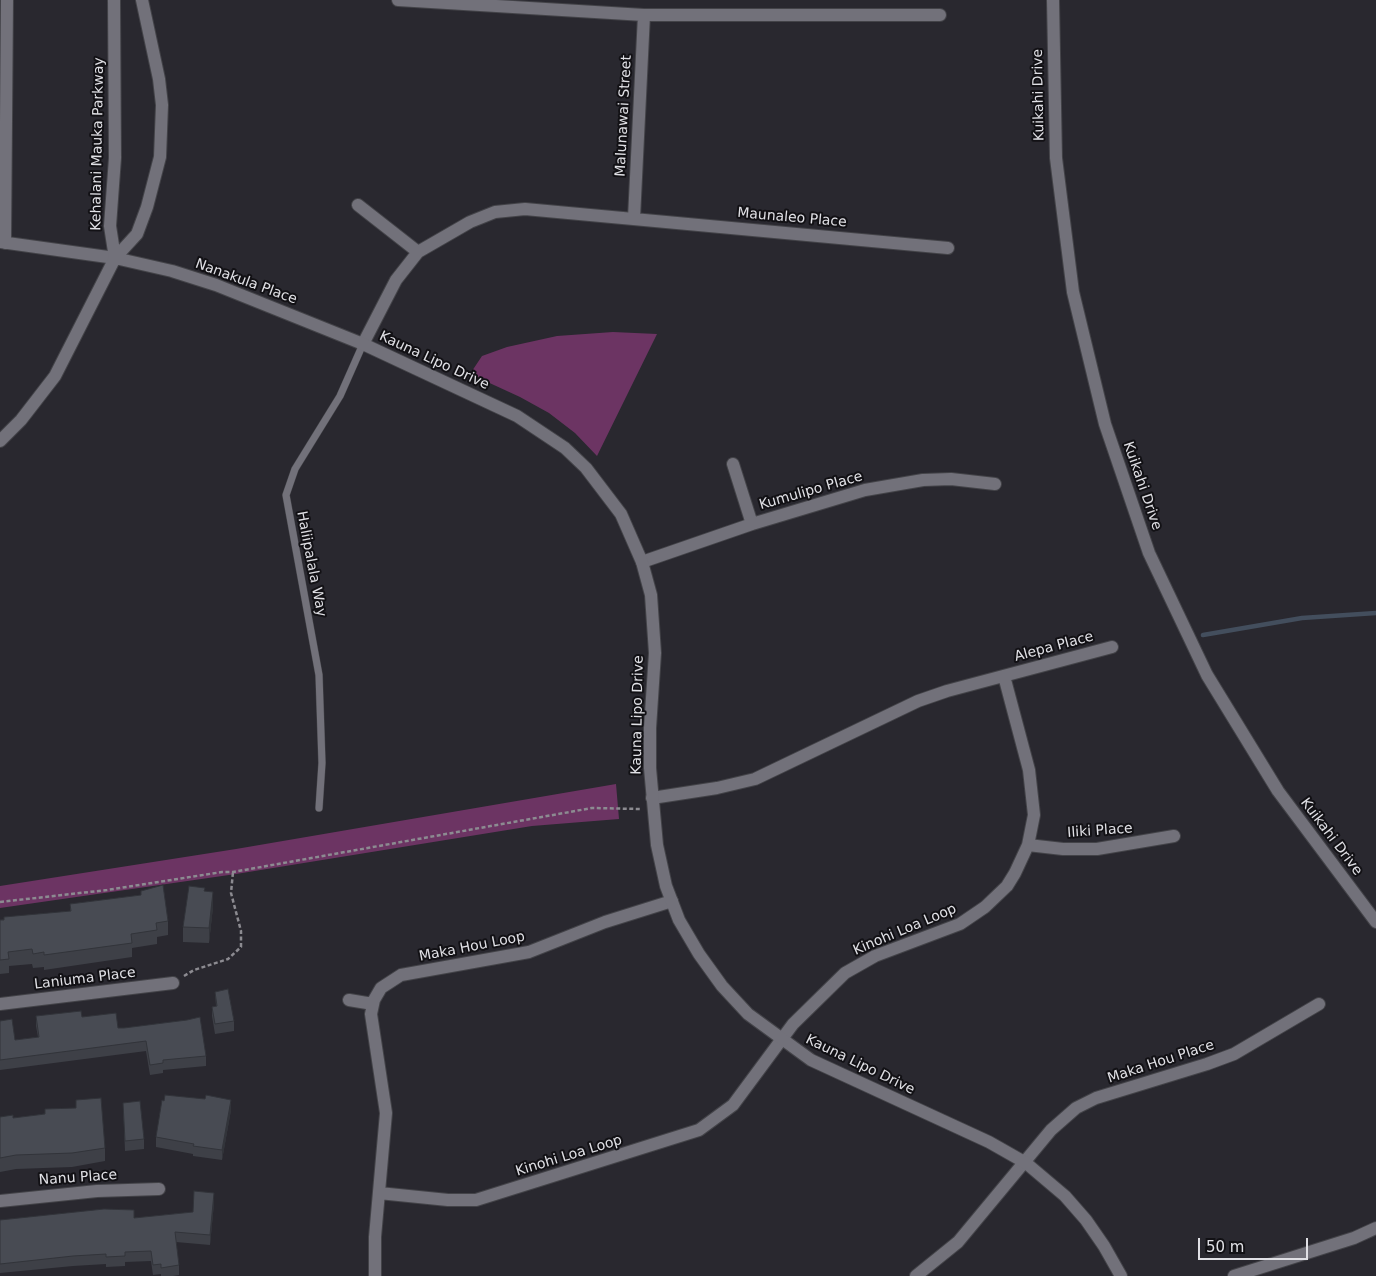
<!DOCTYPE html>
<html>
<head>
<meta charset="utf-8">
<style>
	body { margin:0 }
	#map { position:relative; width:1376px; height:1276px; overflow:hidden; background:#29282f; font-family:"DejaVu Sans",sans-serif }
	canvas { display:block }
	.scale { position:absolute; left:1198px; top:1238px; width:110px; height:22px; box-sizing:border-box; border:2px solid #e0e0e5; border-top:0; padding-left:6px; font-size:15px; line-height:18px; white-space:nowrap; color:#e0e0e5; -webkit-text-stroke:4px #121115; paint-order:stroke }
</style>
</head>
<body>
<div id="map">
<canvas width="1376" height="1276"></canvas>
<div class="scale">50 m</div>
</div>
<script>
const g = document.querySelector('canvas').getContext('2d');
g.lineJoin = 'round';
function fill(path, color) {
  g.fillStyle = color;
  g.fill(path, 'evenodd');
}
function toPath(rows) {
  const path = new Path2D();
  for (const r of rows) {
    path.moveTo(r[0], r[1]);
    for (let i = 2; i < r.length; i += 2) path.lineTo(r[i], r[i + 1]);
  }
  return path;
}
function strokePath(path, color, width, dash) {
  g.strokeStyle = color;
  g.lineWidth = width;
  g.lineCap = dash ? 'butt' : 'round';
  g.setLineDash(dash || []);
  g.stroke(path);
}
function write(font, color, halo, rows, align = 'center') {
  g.font = font + ' "DejaVu Sans",sans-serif';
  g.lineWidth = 4;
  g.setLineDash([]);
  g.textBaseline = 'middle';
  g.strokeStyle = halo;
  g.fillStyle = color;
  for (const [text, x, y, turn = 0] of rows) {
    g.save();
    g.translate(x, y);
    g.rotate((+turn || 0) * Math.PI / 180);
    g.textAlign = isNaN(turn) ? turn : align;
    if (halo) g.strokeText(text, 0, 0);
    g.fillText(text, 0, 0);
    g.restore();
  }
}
const green = toPath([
	[613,332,657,334,597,456,575,433,549,413,520,397,470,374,482,356,507,347,557,336],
	[616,784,619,819,532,826,236,874,0,908,0,886,236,849]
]);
const stream = toPath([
	[1203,635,1302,618,1376,613]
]);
const path = toPath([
	[0,902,107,890,222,872,233,872,592,808,641,809],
	[184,976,194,970,228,959,241,947,241,931,231,893,233,872]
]);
const lane = toPath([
	[319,808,322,763,319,675,286,495,295,469,340,396,363,344]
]);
const street = toPath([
	[398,0,644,15,940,15],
	[358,205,418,252],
	[634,218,644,15],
	[0,242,115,258],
	[5,243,7,0],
	[363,344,396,280,418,252,470,222,495,212,525,209,948,248],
	[733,464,752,524],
	[642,562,752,524,865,490,923,480,951,479,995,484],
	[652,798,717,788,755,779,918,701,947,691,1112,647],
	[1028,845,1063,849,1097,849,1174,836],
	[349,1000,373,1004],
	[0,1004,173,983],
	[379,1193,448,1200,476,1200,699,1130,733,1105,793,1024,845,973,875,956,960,924,985,907,1007,886,1015,873,1028,845,1034,815,1029,770,1004,676],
	[0,1201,97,1191,159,1189],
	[375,1276,375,1237,386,1113,371,1014,374,1000,381,988,401,975,529,952,605,922,672,901],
	[916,1276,958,1242,1051,1130,1076,1108,1096,1098,1207,1064,1234,1054,1319,1004],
	[1234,1276,1354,1238,1376,1228]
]);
const secondary = toPath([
	[114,0,115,158,110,226,115,258],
	[1053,0,1056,158,1073,292,1105,424,1149,553,1207,675,1278,791,1376,922],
	[115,258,172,271,216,285,363,344,517,416,565,448,586,468,621,514,642,562,651,595,655,653,650,728,650,768,657,845,666,886,679,920,699,954,722,986,748,1014,811,1060,989,1142,1026,1163,1065,1196,1086,1220,1104,1246,1121,1276],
	[0,441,21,420,55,376,115,258,137,234,147,207,160,157,162,105,159,79,142,0]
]);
const wall = toPath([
	[141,891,168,921,168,935,157,937,157,944,132,948,132,957,44,970,44,967,33,968,32,964,9,966,9,973,0,974,0,920,70,911,70,904,141,895],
	[213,907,209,943,183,942,183,927],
	[215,992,234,1021,234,1031,215,1034,212,1016,212,1007,216,1006],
	[36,1016,82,1017,118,1028,206,1056,206,1066,163,1070,163,1073,150,1075,146,1051,0,1070,0,1021,15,1040,38,1037,36,1026],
	[76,1100,105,1148,105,1161,72,1167,16,1169,0,1172,0,1117,13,1118,37,1115,76,1108],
	[123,1103,144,1139,144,1149,125,1151],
	[231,1110,222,1160,193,1156,193,1154,156,1147,156,1137],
	[214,1203,210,1245,176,1242,179,1265,179,1275,173,1276,161,1276,161,1274,153,1275,151,1261,125,1262,125,1266,106,1267,106,1264,73,1266,0,1273,0,1220,134,1218,193,1212]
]);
const shadedWall = toPath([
	[213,892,213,907,209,943,209,928],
	[231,1100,231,1110,222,1160,222,1150],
	[214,1193,214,1203,210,1245,210,1235]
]);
const building = toPath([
	[163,885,168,921,156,923,157,930,131,934,132,943,44,955,44,952,33,954,32,949,8,952,9,959,0,960,0,920,4,920,4,917,71,911,70,904,141,895,141,891,163,885],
	[189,886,205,888,204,891,213,892,209,928,183,927,189,886],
	[228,989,234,1021,215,1024,212,1007,217,1006,215,992,228,989],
	[81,1011,82,1017,116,1013,118,1028,124,1028,187,1020,200,1017,206,1056,163,1060,163,1063,150,1065,146,1041,0,1060,0,1021,12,1019,15,1040,39,1037,36,1016,81,1011],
	[165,1095,205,1099,206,1095,231,1100,222,1150,193,1146,194,1144,156,1137,162,1100,164,1101,165,1095],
	[101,1098,105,1148,72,1153,16,1155,0,1158,0,1117,13,1115,13,1118,45,1114,45,1109,76,1108,76,1100,101,1098],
	[140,1101,144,1139,125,1141,123,1103,140,1101],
	[194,1191,214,1193,210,1235,175,1232,179,1265,161,1268,161,1264,153,1265,151,1251,125,1252,125,1256,106,1257,106,1254,73,1256,0,1264,0,1220,104,1209,134,1210,134,1218,193,1212,194,1191]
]);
const streetNames = [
	["Kuikahi Drive",1039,95,-91],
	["Malunawai Street",624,116,-87],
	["Kehalani Mauka Parkway",98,144,-89],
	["Maunaleo Place",792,218,5],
	["Nanakula Place",246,282,20],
	["Kauna Lipo Drive",434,361,25],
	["Kuikahi Drive",1142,486,71],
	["Kumulipo Place",811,491,-16],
	["Haliipalala Way",311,564,79],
	["Alepa Place",1054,647,-15],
	["Kauna Lipo Drive",638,715,-89],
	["Iliki Place",1100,831,-4],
	["Kuikahi Drive",1331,837,53],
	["Kinohi Loa Loop",905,930,-23],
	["Maka Hou Loop",472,947,-11],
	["Laniuma Place",85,979,-7],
	["Maka Hou Place",1161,1062,-18],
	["Kauna Lipo Drive",860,1065,26],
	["Kinohi Loa Loop",569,1156,-17],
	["Nanu Place",78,1178,-4]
];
fill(green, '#6c3463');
strokePath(stream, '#434e5d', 4.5);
strokePath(lane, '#434348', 8);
strokePath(street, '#434348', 14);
strokePath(secondary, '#434348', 14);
strokePath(path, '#8c8b91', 2.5, [4, 2.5]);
strokePath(lane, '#72717a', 7);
strokePath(street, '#72717a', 12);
strokePath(secondary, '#72717a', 12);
fill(wall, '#3e4047');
fill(shadedWall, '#32343a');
fill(building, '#484b53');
strokePath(building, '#32343a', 1);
write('14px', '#e0e0e5', '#121115', streetNames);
</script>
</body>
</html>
